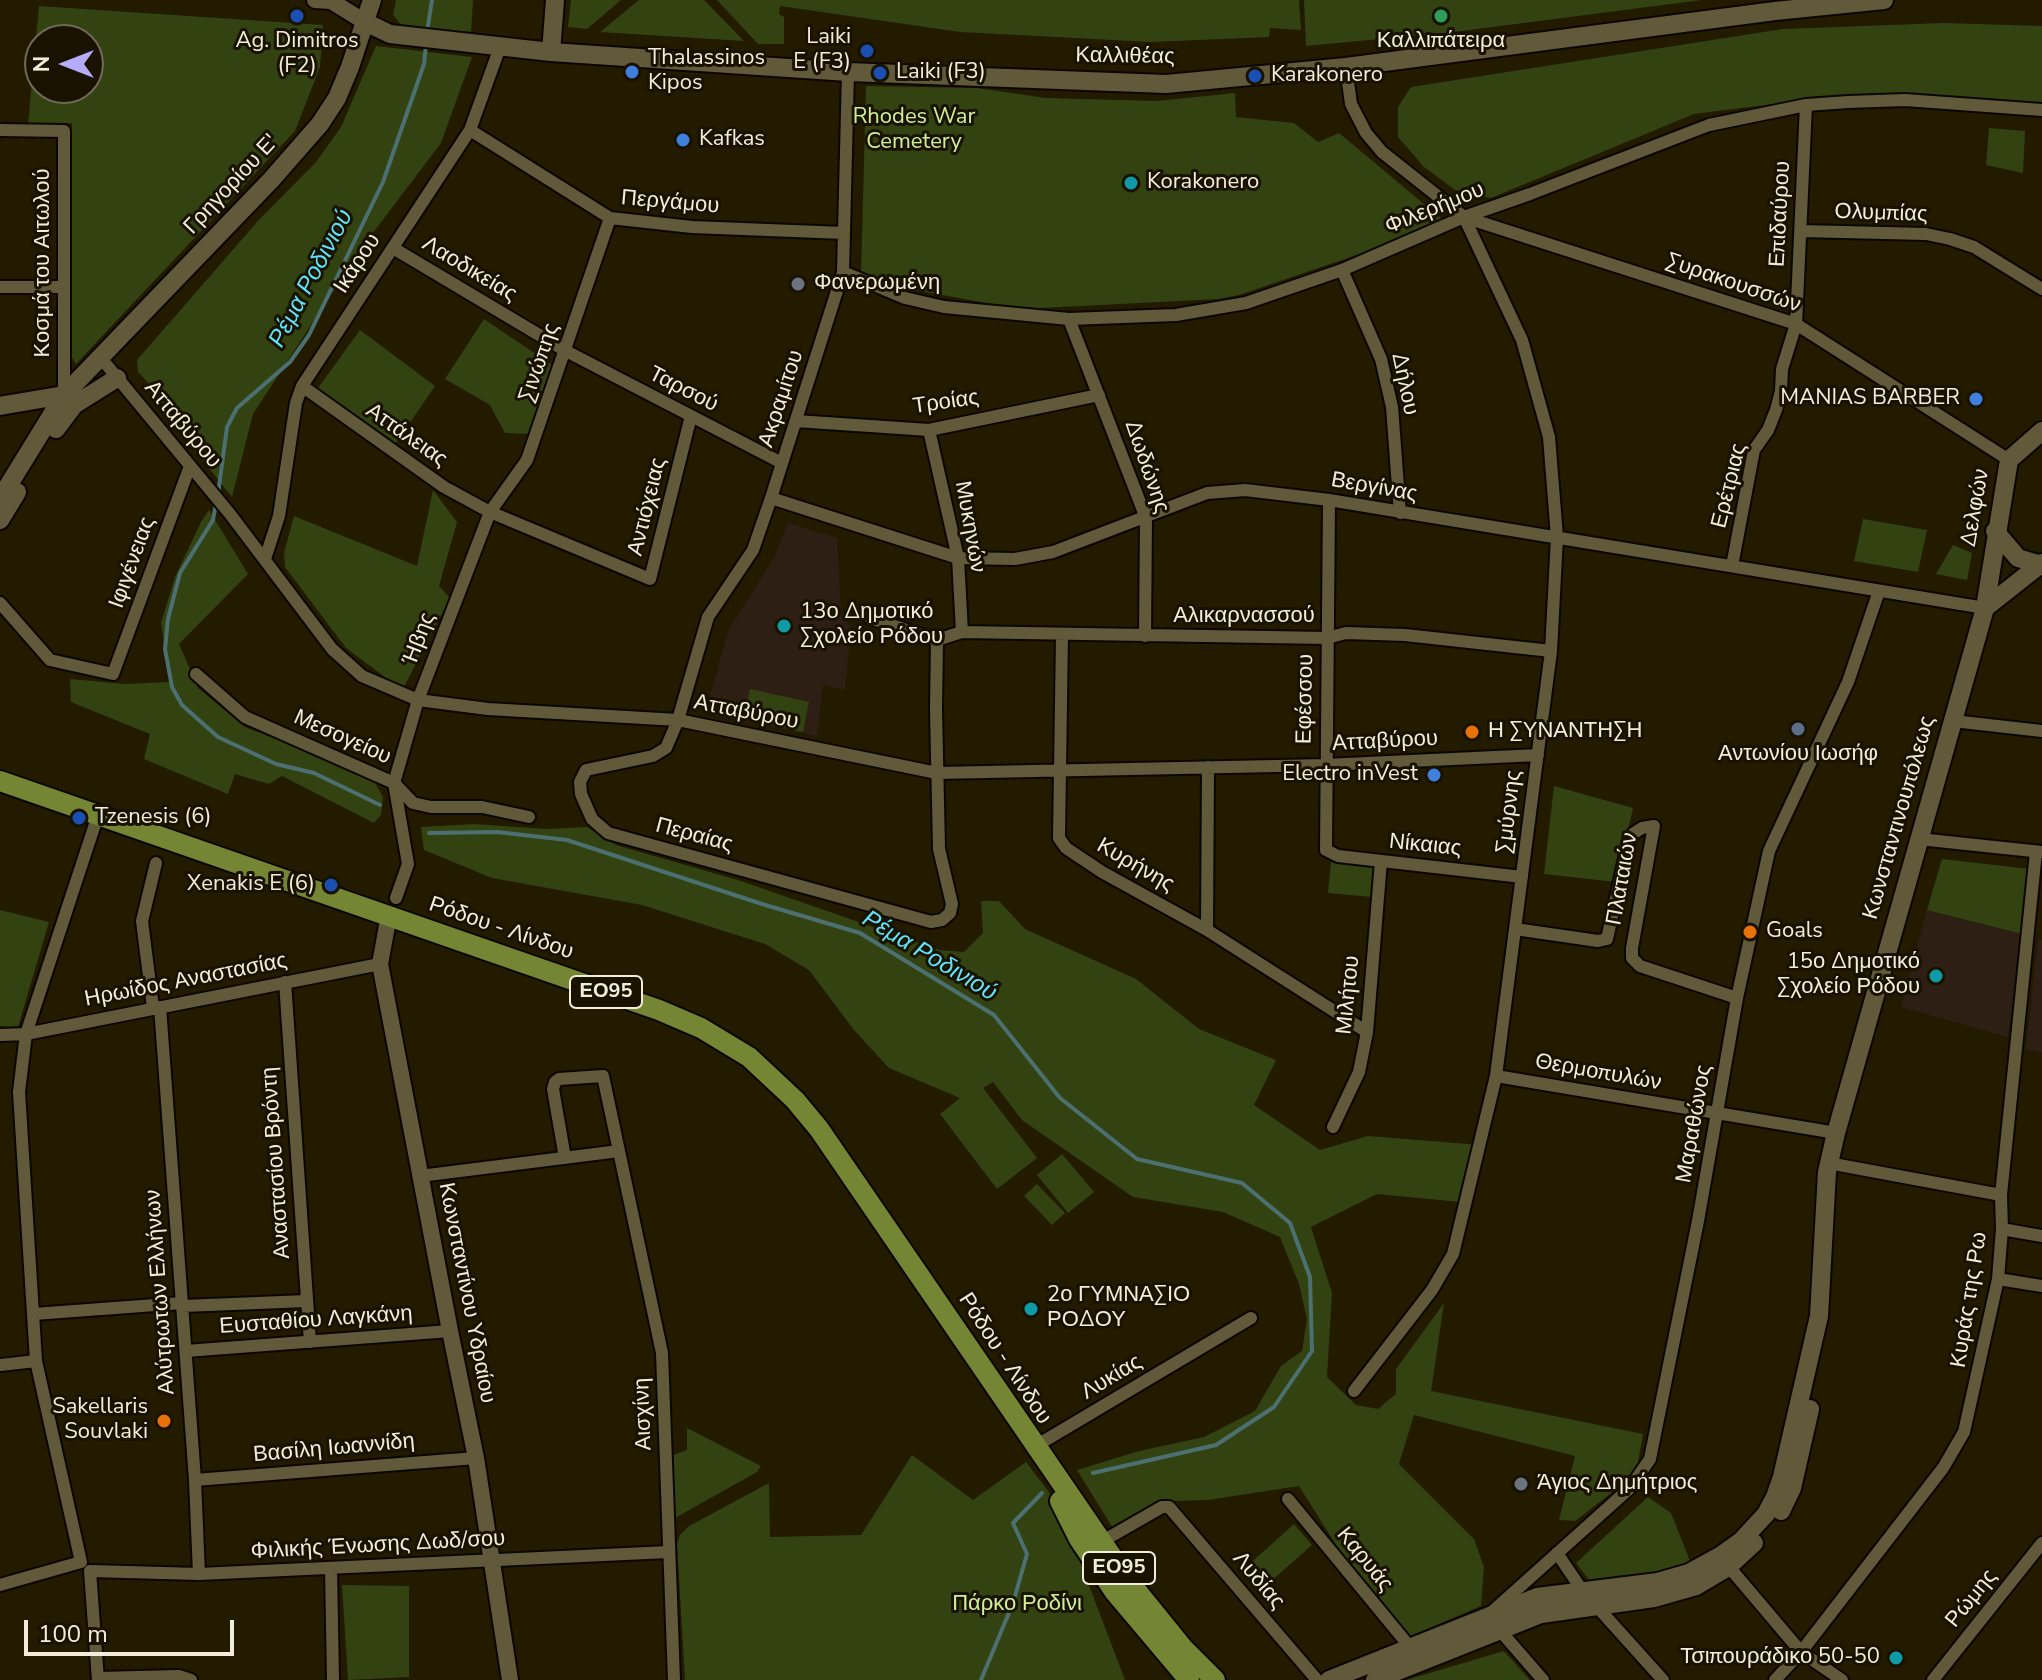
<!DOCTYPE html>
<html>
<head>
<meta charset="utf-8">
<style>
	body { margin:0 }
	#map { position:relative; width:2042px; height:1680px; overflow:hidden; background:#221b00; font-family:"Nunito Sans",sans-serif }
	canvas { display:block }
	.north { position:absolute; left:24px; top:24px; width:80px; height:80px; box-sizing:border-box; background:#191200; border:2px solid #6f6958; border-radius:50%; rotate:270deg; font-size:22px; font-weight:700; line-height:32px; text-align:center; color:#f1ecdb }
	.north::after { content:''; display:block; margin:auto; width:28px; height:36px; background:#b4acf9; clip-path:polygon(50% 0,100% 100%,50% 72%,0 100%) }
	.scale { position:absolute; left:24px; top:1620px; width:210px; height:36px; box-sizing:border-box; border:4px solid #f1ecdb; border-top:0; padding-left:10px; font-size:24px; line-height:28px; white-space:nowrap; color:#f1ecdb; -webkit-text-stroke:6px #191200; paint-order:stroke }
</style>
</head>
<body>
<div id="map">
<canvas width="2042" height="1680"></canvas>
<div class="north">N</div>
<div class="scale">100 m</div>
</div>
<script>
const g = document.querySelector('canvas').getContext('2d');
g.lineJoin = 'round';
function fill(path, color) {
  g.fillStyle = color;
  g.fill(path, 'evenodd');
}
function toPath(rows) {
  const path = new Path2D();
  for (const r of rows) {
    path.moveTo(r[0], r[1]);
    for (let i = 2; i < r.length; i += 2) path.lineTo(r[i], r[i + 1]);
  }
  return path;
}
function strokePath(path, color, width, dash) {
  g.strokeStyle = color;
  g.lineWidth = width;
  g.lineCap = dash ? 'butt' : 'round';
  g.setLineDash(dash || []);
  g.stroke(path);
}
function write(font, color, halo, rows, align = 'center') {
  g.font = font + ' "Nunito Sans",sans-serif';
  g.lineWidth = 6;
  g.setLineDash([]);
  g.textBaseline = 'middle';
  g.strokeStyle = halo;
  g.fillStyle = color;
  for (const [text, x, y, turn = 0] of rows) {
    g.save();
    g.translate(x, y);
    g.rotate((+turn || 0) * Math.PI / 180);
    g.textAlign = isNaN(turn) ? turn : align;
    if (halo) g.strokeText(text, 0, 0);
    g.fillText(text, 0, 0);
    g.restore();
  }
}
const education = toPath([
	[788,523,837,538,841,611,851,628,845,690,823,685,817,736,711,715,708,703,728,631,775,556],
	[1927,910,2022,934,2008,1037,1901,1007],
	[2038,939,2042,940,2042,1052,2026,1050]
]);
const green = toPath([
	[396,0,473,0,471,33,402,26,393,15],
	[571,0,621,0,587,29,568,27],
	[639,0,704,0,744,41,600,32],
	[717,0,1299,0,1301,30,1270,28,1269,37,1151,42,960,32,780,6,779,14,784,17,784,44,758,44],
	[1304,0,1702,0,1454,32,1306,46],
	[39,6,323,25,320,67,295,131,76,364,71,356,72,123,28,125],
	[40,40,88,40,88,88,40,88],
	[1944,23,2042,26,2042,104,1851,94,1694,114,1491,198,1455,190,1424,167,1398,137,1398,107,1411,87,1783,29],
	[376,46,472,57,441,143,360,250,253,414,232,497,150,395,152,387,138,372,137,360,257,222,316,162,341,127],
	[866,86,977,88,1046,98,1157,101,1235,93,1236,117,1294,123,1318,142,1339,133,1448,224,1239,295,1219,299,1020,309,909,289,861,274],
	[1989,128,2025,131,2023,173,1986,165],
	[484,319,555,367,530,434,505,433,490,405,445,379],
	[360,330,435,386,396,443,318,388],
	[433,490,457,522,439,586,450,598,404,687,389,680,346,648,285,567,284,553,294,516,417,566],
	[209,510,248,574,179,644,198,688,245,727,371,775,383,797,381,815,374,823,282,776,269,784,235,774,228,794,144,759,150,734,71,702,70,679,125,684,170,682,161,623,175,577,201,522],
	[1863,519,1927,530,1918,572,1854,561],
	[1953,545,1972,553,1967,580,1936,574],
	[750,689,809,702,803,732,743,719],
	[1554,786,1633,808,1616,882,1544,874],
	[474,824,546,829,587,827,616,845,741,881,939,950,964,952,983,933,981,901,999,901,1025,929,1136,979,1199,1029,1276,1060,1254,1105,1320,1150,1368,1136,1480,1145,1471,1203,1377,1194,1311,1227,1332,1293,1327,1377,1356,1405,1378,1409,1396,1394,1396,1369,1444,1303,1431,1391,1643,1434,1636,1474,1575,1521,1559,1520,1575,1456,1414,1415,1399,1464,1474,1539,1484,1567,1481,1606,1397,1642,1299,1486,1208,1500,1174,1501,1116,1533,1077,1470,1139,1451,1204,1437,1255,1411,1281,1366,1302,1351,1307,1319,1299,1284,1280,1237,1223,1212,1133,1197,1022,1120,993,1082,983,1088,1037,1158,997,1189,940,1114,960,1098,889,1068,854,1030,809,970,765,944,642,905,492,878,424,850,421,827],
	[1942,859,2030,869,2022,934,1927,910],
	[1331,862,1375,868,1372,897,1328,893],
	[0,910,49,922,18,1027,0,1026],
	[1062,1154,1094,1192,1068,1213,1037,1175],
	[1037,1184,1065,1213,1052,1225,1024,1196],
	[687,1428,761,1466,757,1472,675,1518,670,1515,671,1456,687,1450],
	[912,1455,973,1500,1026,1462,1058,1504,1125,1680,685,1680,677,1544,680,1535,689,1526,769,1483,770,1537,861,1535],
	[1648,1497,1671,1513,1692,1566,1626,1584,1593,1585,1576,1563],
	[1294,1524,1312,1545,1261,1590,1244,1569],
	[342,1585,409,1586,409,1677,348,1680],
	[1504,1651,1530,1680,1406,1680]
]);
const stream = toPath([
	[427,32,432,0],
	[218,494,227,427,237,408,290,362,309,335,383,182,424,64,426,45],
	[216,503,213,520,180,573,168,619,165,649,172,687,182,705,218,737,276,764,314,773,380,805],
	[429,833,497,832,567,840,762,904,860,933,994,1015,1060,1098,1137,1159,1242,1183,1290,1223,1310,1277,1312,1351,1274,1407,1216,1445,1093,1473],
	[981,1680,1013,1603,1027,1554,1013,1523,1042,1493]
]);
const minor = toPath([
	[1346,67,1351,104,1366,133,1382,152,1464,217,1796,324,2009,460],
	[848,72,843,272,771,498,753,550,708,617,678,720,666,748,653,756,586,770,580,782,581,794,592,819,608,833,931,922,942,920,950,913,952,904,939,849,936,709,937,640],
	[0,130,64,131,64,395],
	[470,130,610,218,692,227,844,233],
	[1801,231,1926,234,1950,239,1974,247,2042,289],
	[393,248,566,351,782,463],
	[1342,270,1381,359,1392,407,1400,513],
	[843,272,905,298,944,307,1069,319,1176,315,1246,303,1342,270,1464,217,1530,194,1709,125,1806,105,1848,102,1905,100,2042,110],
	[0,287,64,287],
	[1069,319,1146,518,1145,636],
	[101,358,230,514,332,649,362,676,418,700,488,709,678,720,937,773,1325,765,1538,755],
	[302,386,444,487,490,512,650,579,691,416],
	[796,421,929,430,1099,395],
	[929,430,958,558,962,632],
	[771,498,958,558,1015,559,1053,552,1207,493,1245,490,1329,500,1985,608],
	[1329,500,1326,850,1338,856,1522,877],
	[265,559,279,516,296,403,302,386,470,130,500,47],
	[1732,566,1754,450,1768,430,1776,410,1781,391,1782,369,1796,324,1806,105],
	[0,603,50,660,113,674,190,466],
	[870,618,937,640],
	[1062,635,1059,838,1066,848,1102,872,1207,930,1367,1032],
	[937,640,962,632,1327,638,1346,633,1405,635,1551,651],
	[196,674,245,717,394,783,413,803,431,807,482,807,529,817],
	[1953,721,2042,731],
	[1919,839,2042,852],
	[396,898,408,864,394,783,418,700,490,512,527,460,610,218],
	[1515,929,1598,941,1607,939,1629,840,1634,833,1642,828,1654,826,1632,948,1632,958,1640,966,1737,998],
	[1207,930,1208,767],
	[285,982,310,1342],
	[160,1007,195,1480,199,1574],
	[153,1008,142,921,156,863],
	[0,1035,26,1034,380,964],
	[1496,1076,1836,1133],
	[1333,1127,1359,1072,1367,1032,1381,861],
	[565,1158,553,1089,555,1082,559,1079,603,1076,662,1353,674,1680],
	[1839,1165,2001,1195],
	[420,1176,619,1151],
	[2002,1229,2042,1236],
	[1998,1279,2042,1286],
	[183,1306,307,1301],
	[34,1314,182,1303],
	[186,1351,450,1331],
	[0,1365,36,1361],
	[1354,1391,1432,1290,1453,1254,1496,1076,1551,651,1557,537,1549,437,1522,340,1464,217],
	[1034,1447,1251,1318],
	[195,1480,476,1458],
	[1288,1499,1410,1647],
	[1101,1542,1162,1507,1169,1507,1317,1680],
	[1557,1553,1582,1590,1663,1680],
	[1724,1561,1801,1652,1842,1680],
	[81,1562,36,1361,19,1092,26,1034,98,815],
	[331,1568,333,1680],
	[90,1571,199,1574,668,1552],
	[90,1571,98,1680],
	[0,1585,81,1562],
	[1494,1610,1630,1488,1650,1459,1698,1221,1737,998,1769,851,1848,682,1879,591],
	[1497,1627,1543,1680],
	[98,1678,179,1676,191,1680],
	[1775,1680,1801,1652,1943,1468,1964,1432,1998,1279,2002,1229,2001,1195,2036,852],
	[1933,1680,2042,1543]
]);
const tertiary = toPath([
	[315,0,331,1,365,22],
	[389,915,380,964,450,1331,476,1458,510,1680]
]);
const secondary = toPath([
	[365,22,390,34,551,52,848,72,1166,84,1346,67,1775,11,1884,0],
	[551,52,555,0],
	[0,406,64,395],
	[56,429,74,405,117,378],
	[0,499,64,395,271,180,320,124,337,98,350,67,372,0],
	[0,520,17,492],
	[1995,531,2018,558,2038,564],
	[1985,608,2042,563],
	[1781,1511,1792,1488,1810,1409],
	[1329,1680,1537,1597,1658,1582,1689,1573,1720,1556,1741,1541,1766,1514,1775,1497,1782,1477,1819,1316,1827,1172,1836,1133,1985,608,2009,460,2042,431],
	[1375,1680,1541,1614,1654,1598,1696,1586,1728,1567,1754,1543]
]);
const primary = toPath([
	[0,781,659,1010,701,1028,749,1057,795,1100,819,1129,1128,1580,1183,1648,1215,1680],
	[1060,1501,1079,1539,1114,1591,1189,1680]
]);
const markers = [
	[297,16,8,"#1a4fb4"],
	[1441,16,8,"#2e9e5b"],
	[867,51,8,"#1a4fb4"],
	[632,72,8,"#3f7fe0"],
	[880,73,8,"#1a4fb4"],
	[1255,76,8,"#1a4fb4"],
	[683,140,8,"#3f7fe0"],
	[1131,183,8,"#0f9aa8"],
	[798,284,8,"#6b7280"],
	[1976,399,8,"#3f7fe0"],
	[784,626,8,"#0f9aa8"],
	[1798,729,8,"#5c6f8a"],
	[1472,732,8,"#e8710a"],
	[1434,775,8,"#3f7fe0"],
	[79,818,8,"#1a4fb4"],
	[331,885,8,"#1a4fb4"],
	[1750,932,8,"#e8710a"],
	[1936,976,8,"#0f9aa8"],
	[1031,1309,8,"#0f9aa8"],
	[164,1421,8,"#e8710a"],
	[1521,1484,8,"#6b7280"],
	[1896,1658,8,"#0f9aa8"]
];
const shields = [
	[606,992,72],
	[1119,1568,72]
];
const shieldNames = [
	["ΕΟ95",606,992],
	["ΕΟ95",1119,1568]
];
const poiNames = [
	["Laiki",851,38,"right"],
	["E (F3)",851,63,"right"],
	["Ag. Dimitros",297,42,"center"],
	["(F2)",297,67,"center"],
	["Καλλιπάτειρα",1441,42,"center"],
	["Thalassinos",648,59],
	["Kipos",648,84],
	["Laiki (F3)",896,73],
	["Karakonero",1271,76],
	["Kafkas",699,140],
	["Korakonero",1147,183],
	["Φανερωμένη",814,284],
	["MANIAS BARBER",1960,399,"right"],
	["13ο Δημοτικό",800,613],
	["Σχολείο Ρόδου",800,638],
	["Η ΣΥΝΑΝΤΗΣΗ",1488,732],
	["Αντωνίου Ιωσήφ",1798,755,"center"],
	["Electro inVest",1418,775,"right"],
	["Tzenesis (6)",95,818],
	["Xenakis E (6)",315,885,"right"],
	["Goals",1766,932],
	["15ο Δημοτικό",1920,963,"right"],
	["Σχολείο Ρόδου",1920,988,"right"],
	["2ο ΓΥΜΝΑΣΙΟ",1047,1296],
	["ΡΟΔΟΥ",1047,1321],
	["Sakellaris",148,1408,"right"],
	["Souvlaki",148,1433,"right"],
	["Άγιος Δημήτριος",1537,1484],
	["Τσιπουράδικο 50-50",1880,1658,"right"]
];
const streetNames = [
	["Καλλιθέας",1125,57,1],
	["Γρηγορίου Ε'",232,185,-47],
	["Περγάμου",670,203,5],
	["Φιλερήμου",1435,209,-22],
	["Επιδαύρου",1781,214,-87],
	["Ολυμπίας",1881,214,2],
	["Κοσμά του Αιτωλού",44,263,-90],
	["Ικάρου",358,264,-57],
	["Λαοδικείας",469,270,31],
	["Συρακουσσών",1733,284,19],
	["Σινώπης",540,363,-71],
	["Δήλου",1404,384,78],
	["Ταρσού",683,390,27],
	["Ακραμίτου",782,399,-72],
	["Τροίας",946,403,-8],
	["Ατταβύρου",182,425,50],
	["Αττάλειας",406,436,35],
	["Δωδώνης",1146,467,71],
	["Ερέτριας",1730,486,-76],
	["Βεργίνας",1374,488,10],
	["Αντιόχειας",648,507,-76],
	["Δελφών",1976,508,-80],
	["Μυκηνών",969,527,80],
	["Ιφιγένειας",133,563,-70],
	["Αλικαρνασσού",1244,617],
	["Ήβης",420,639,-69],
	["Εφέσσου",1306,699,-89],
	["Ατταβύρου",746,713,11],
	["Μεσογείου",342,738,24],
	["Ατταβύρου",1385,742,-3],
	["Σμύρνης",1510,812,-83],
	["Κωνσταντινουπόλεως",1900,818,-74],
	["Περαίας",694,836,15],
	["Νίκαιας",1425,846,6],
	["Κυρήνης",1135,866,30],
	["Πλαταιών",1623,879,-80],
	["Ρόδου - Λίνδου",501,929,19],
	["Ηρωίδος Αναστασίας",186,981,-11],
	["Μιλήτου",1349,995,-84],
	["Θερμοπυλών",1598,1073,10],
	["Μαραθώνος",1695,1124,-80],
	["Αναστασίου Βρόντη",277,1163,-94],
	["Αλύτρωτων Ελλήνων",161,1292,-94],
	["Κωνσταντίνου Υδραίου",466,1293,79],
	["Κυράς της Ρω",1970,1300,-81],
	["Ευσταθίου Λαγκάνη",316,1321,-4],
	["Ρόδου - Λίνδου",1004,1359,57],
	["Λυκίας",1112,1378,-31],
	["Αισχίνη",644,1414,-92],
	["Βασίλη Ιωαννίδη",334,1449,-5],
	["Φιλικής Ένωσης Δωδ/σου",378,1546,-3],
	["Καρυάς",1364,1560,51],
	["Λυδίας",1258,1581,50],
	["Ρώμης",1972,1599,-51]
];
const parkNames = [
	["Rhodes War",914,118],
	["Cemetery",914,143],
	["Πάρκο Ροδίνι",1017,1605]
];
const waterNames = [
	["Ρέμα Ροδινιού",312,279,-62],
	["Ρέμα Ροδινιού",929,957,31]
];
fill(education, '#2e1f14');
fill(green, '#334211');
strokePath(stream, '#4c7071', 4);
strokePath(minor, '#0c0600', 16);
strokePath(tertiary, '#0c0600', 20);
strokePath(secondary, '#0c0600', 22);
strokePath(primary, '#0c0600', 24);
strokePath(minor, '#60593a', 12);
strokePath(tertiary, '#60593a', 16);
strokePath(secondary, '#60593a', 18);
strokePath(primary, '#748633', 20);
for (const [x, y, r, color] of markers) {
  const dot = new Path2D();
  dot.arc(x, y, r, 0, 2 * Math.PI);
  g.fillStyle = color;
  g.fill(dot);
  strokePath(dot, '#191200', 3);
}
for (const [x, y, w] of shields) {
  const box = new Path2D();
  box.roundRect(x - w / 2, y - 16, w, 32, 6);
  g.fillStyle = '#191200';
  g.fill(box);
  strokePath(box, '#f1ecdb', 2);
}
write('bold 20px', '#f1ecdb', null, shieldNames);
write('22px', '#f1ecdb', '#191200', poiNames, 'left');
write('22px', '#f1ecdb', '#191200', streetNames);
write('22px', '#cff097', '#191200', parkNames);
write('italic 24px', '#5fe3fc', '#191200', waterNames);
</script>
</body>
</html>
